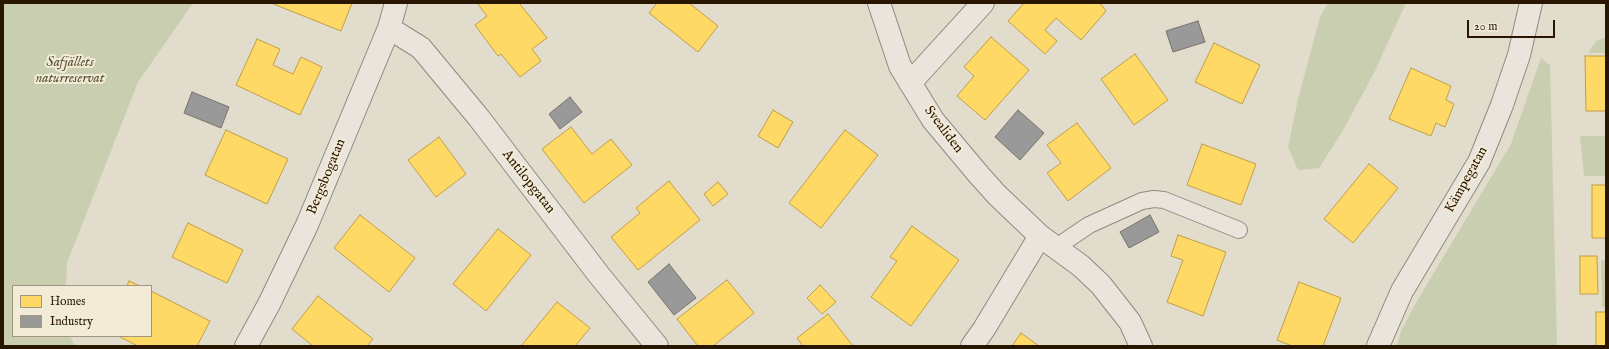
<!DOCTYPE html>
<html>
<head>
<meta charset="utf-8">
<style>
	body { margin:0 }
	#map { position:relative; width:1609px; height:349px; overflow:hidden; background:#e2dccc; font-family:"IM FELL English",serif }
	canvas { display:block }
	.frame { position:absolute; inset:0; border:4px solid #291600; pointer-events:none }
	.legend { position:absolute; left:12px; top:285px; width:140px; height:52px; box-sizing:border-box; background:#f2ebd8; border:1px solid #a29682; margin:0; padding:5px 7px; list-style:none; font-size:12px; color:#291600 }
	.legend li { display:flex; align-items:center; gap:8px; height:20px }
	.legend b { width:20px; border:1px solid #a29682 }
	.scale { position:absolute; left:1467px; top:20px; width:88px; height:18px; box-sizing:border-box; border:2px solid #291600; border-top:0; padding-left:5px; font-size:12px; line-height:14px; white-space:nowrap; color:#291600; -webkit-text-stroke:3px #f2ebd8; paint-order:stroke }
</style>
</head>
<body>
<div id="map">
<canvas width="1609" height="349"></canvas>
<div class="frame"></div>
<ul class="legend">
<li><b style="height:11px;background:#ffd966"></b>Homes</li>
<li><b style="height:11px;background:#999"></b>Industry</li>
</ul>
<div class="scale">20 m</div>
</div>
<script>
const g = document.querySelector('canvas').getContext('2d');
g.lineJoin = 'round';
function fill(path, color) {
  g.fillStyle = color;
  g.fill(path, 'evenodd');
}
function toPath(rows) {
  const path = new Path2D();
  for (const r of rows) {
    path.moveTo(r[0], r[1]);
    for (let i = 2; i < r.length; i += 2) path.lineTo(r[i], r[i + 1]);
  }
  return path;
}
function strokePath(path, color, width, dash) {
  g.strokeStyle = color;
  g.lineWidth = width;
  g.lineCap = dash ? 'butt' : 'round';
  g.setLineDash(dash || []);
  g.stroke(path);
}
function write(font, color, halo, rows, align = 'center') {
  g.font = font + ' "IM FELL English",serif';
  g.lineWidth = 4;
  g.setLineDash([]);
  g.textBaseline = 'middle';
  g.strokeStyle = halo;
  g.fillStyle = color;
  for (const [text, x, y, turn = 0] of rows) {
    g.save();
    g.translate(x, y);
    g.rotate((+turn || 0) * Math.PI / 180);
    g.textAlign = isNaN(turn) ? turn : align;
    if (halo) g.strokeText(text, 0, 0);
    g.fillText(text, 0, 0);
    g.restore();
  }
}
const green = toPath([
	[3,3,193,3,138,82,67,263,66,286,13,286,13,336,70,336,75,346,3,346],
	[1328,3,1406,3,1374,73,1342,132,1319,168,1298,170,1288,147,1298,99,1320,17],
	[1606,37,1606,53,1588,53,1596,41],
	[1541,58,1550,65,1557,346,1397,346,1401,331,1417,301,1511,144],
	[1580,136,1606,136,1606,176,1584,176],
	[1601,260,1606,260,1606,307,1602,307]
]);
const homes = toPath([
	[271,3,352,3,341,31,271,3],
	[477,3,519,3,547,38,532,49,541,61,520,77,501,54,498,56,475,25,487,16,477,3],
	[657,3,689,3,718,26,698,52,649,13,657,3],
	[1024,3,1100,3,1106,11,1081,40,1056,18,1045,30,1057,41,1045,54,1008,21,1024,3],
	[991,37,1029,70,985,120,957,96,974,76,964,67,991,37],
	[257,39,280,49,273,65,293,74,301,57,322,67,300,115,236,85,257,39],
	[1214,43,1260,65,1242,104,1195,82,1214,43],
	[1135,54,1168,100,1134,125,1101,79,1135,54],
	[1585,56,1606,56,1606,111,1586,111,1585,56],
	[1411,68,1451,86,1446,100,1454,104,1445,127,1436,123,1431,136,1389,119,1411,68],
	[773,110,793,122,778,148,758,136,773,110],
	[1077,123,1111,168,1068,201,1047,173,1061,163,1047,145,1077,123],
	[571,127,592,154,611,139,632,165,584,203,542,149,571,127],
	[226,130,288,159,267,204,205,175,226,130],
	[845,130,878,155,821,228,789,203,845,130],
	[439,137,466,174,436,197,408,160,439,137],
	[1202,144,1256,164,1241,205,1187,185,1202,144],
	[1369,164,1398,188,1353,243,1324,219,1369,164],
	[669,181,700,220,638,270,611,237,640,213,636,208,669,181],
	[718,182,728,194,713,206,704,194,718,182],
	[1592,185,1606,185,1606,238,1592,238,1592,185],
	[360,215,415,258,389,292,334,248,360,215],
	[188,223,243,250,227,283,172,257,188,223],
	[912,226,959,260,911,326,871,297,897,261,890,257,912,226],
	[498,229,531,255,486,311,453,284,498,229],
	[1178,235,1226,252,1203,316,1167,302,1183,260,1171,256,1178,235],
	[1580,256,1597,256,1598,294,1580,294,1580,256],
	[727,280,754,313,713,346,698,346,677,319,727,280],
	[129,281,140,286,127,286,129,281],
	[1299,282,1341,298,1323,346,1292,346,1277,340,1299,282],
	[820,285,836,302,822,314,807,298,820,285],
	[151,291,210,321,197,346,138,346,118,336,151,336,151,291],
	[318,296,373,339,367,346,313,346,292,329,318,296],
	[557,302,590,328,575,346,521,346,557,302],
	[1596,312,1606,312,1606,346,1596,346,1596,312],
	[828,314,853,346,803,346,797,338,828,314],
	[1021,333,1039,346,1012,346,1021,333]
]);
const industry = toPath([
	[1198,21,1205,42,1173,52,1166,31,1198,21],
	[192,92,229,107,221,128,184,113,192,92],
	[570,97,582,112,560,129,549,114,570,97],
	[1018,110,1044,133,1020,160,995,137,1018,110],
	[1150,215,1159,232,1129,248,1120,232,1150,215],
	[669,264,696,298,674,315,648,282,669,264]
]);
const service = toPath([
	[1055,248,1089,225,1142,201,1154,199,1164,200,1239,230]
]);
const minor = toPath([
	[879,3,900,66,933,120,979,175,997,195,1040,236,1081,266,1101,285,1130,322,1141,346],
	[389,28,421,48,479,118,599,275,657,346],
	[910,83,983,3],
	[246,346,269,304,307,225,389,28,396,3],
	[972,346,984,329,1040,236],
	[1378,346,1402,291,1479,162,1502,105,1519,55,1531,3]
]);
const parkNames = [
	["Safjällets",70,63],
	["naturreservat",70,79]
];
const streetNames = [
	["Svealiden",943,130,53],
	["Bergsbogatan",327,177,-68],
	["Kämpegatan",1467,180,-61],
	["Antilopgatan",528,182,52]
];
fill(green, '#c8ceaf');
fill(homes, '#ffd966');
strokePath(homes, '#bf9e47', 1);
fill(industry, '#999');
strokePath(industry, '#77726b', 1);
strokePath(service, '#908a7e', 18);
strokePath(minor, '#908a7e', 24);
strokePath(service, '#e9e5dd', 16);
strokePath(minor, '#e9e5dd', 22);
write('italic 14px', '#595335', '#f2ebd8', parkNames);
write('14px', '#291600', '#f2ebd8', streetNames);
</script>
</body>
</html>
